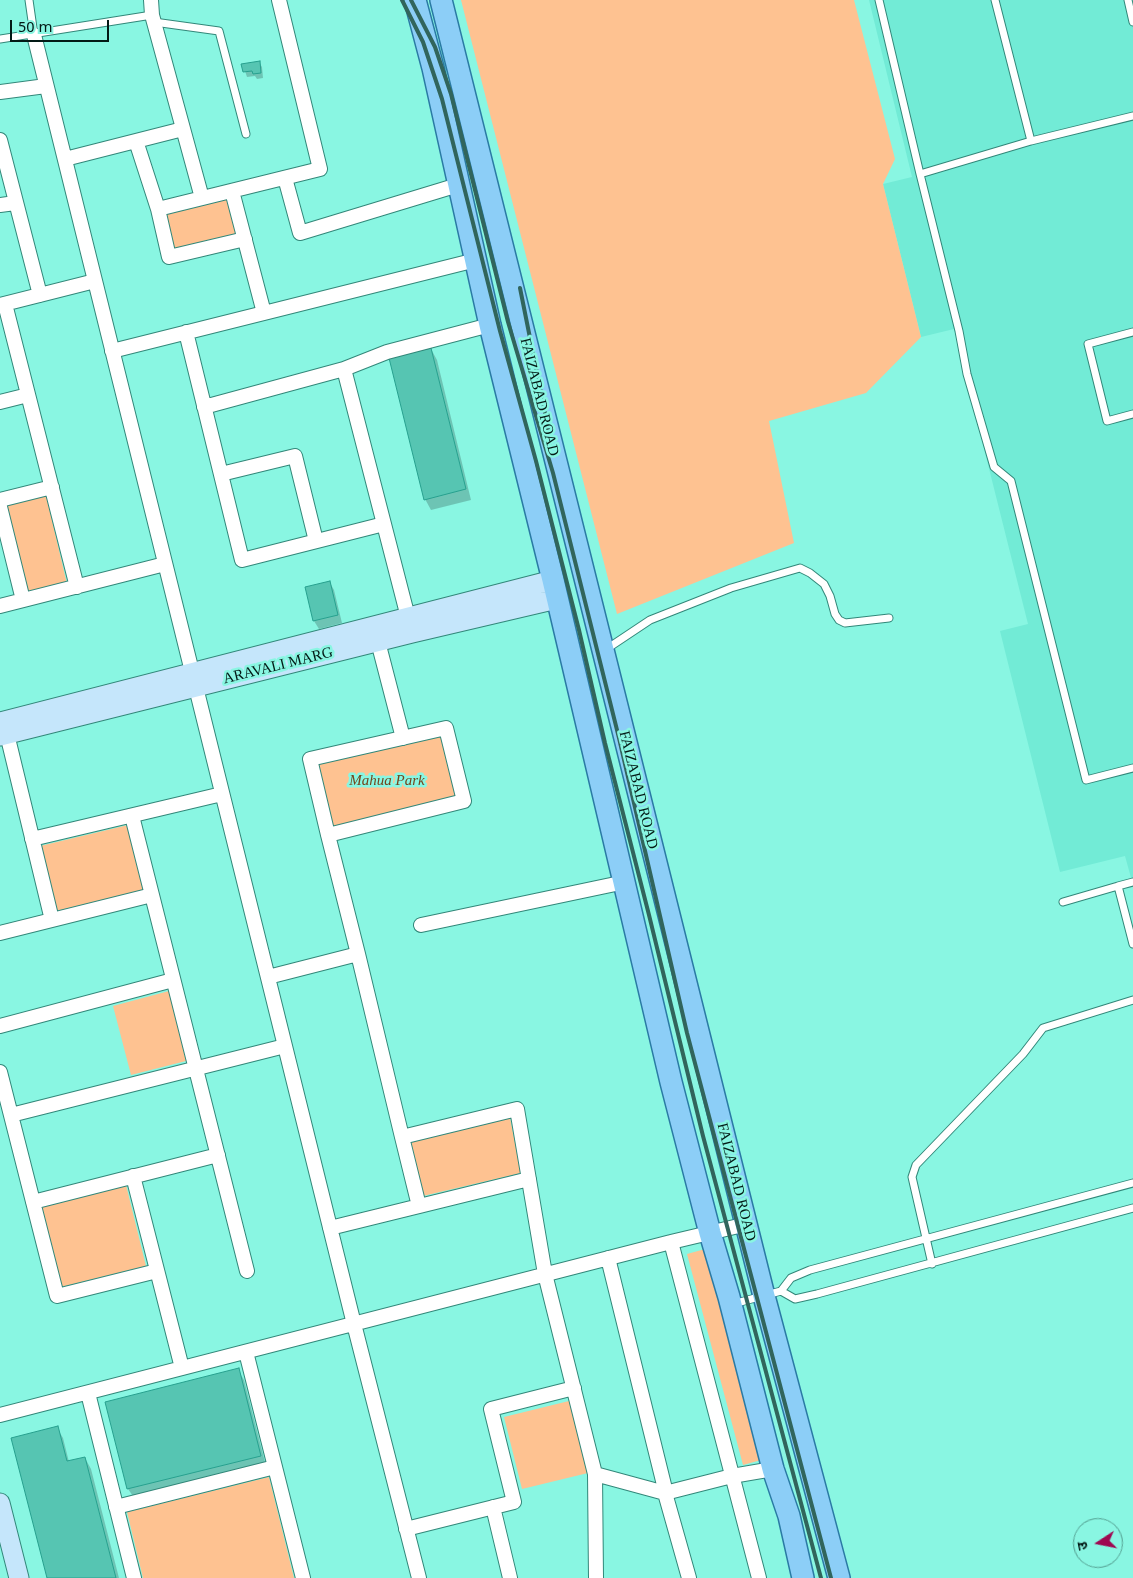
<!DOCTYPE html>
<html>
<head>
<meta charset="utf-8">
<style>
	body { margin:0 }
	#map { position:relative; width:1133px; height:1578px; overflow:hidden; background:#89f6e2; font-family:Georgia,"Noto Sans Devanagari",serif }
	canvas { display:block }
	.north { position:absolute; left:1073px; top:1518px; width:50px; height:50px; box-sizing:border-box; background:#89f6e2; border:1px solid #539e90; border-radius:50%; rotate:259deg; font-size:14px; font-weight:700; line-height:20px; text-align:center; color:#031a16 }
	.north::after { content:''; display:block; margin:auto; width:18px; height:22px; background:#9e0851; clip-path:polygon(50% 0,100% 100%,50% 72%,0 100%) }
	.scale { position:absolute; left:10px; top:20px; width:99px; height:22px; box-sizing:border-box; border:2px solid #031a16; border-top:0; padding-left:6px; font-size:15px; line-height:18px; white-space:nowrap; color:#031a16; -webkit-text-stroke:4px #89f6e2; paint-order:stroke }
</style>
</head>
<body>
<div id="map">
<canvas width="1133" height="1578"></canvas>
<div class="north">उ</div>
<div class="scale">50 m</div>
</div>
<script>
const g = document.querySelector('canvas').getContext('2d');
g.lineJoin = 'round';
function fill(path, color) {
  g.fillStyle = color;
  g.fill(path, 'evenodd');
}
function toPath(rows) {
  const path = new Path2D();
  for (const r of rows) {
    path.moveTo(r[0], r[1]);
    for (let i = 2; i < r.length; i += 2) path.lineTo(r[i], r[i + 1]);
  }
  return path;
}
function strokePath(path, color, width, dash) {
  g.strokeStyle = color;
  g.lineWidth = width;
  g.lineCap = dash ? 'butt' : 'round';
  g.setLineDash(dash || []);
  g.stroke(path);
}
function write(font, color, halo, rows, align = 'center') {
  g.font = font + ' Georgia,serif';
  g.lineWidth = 5;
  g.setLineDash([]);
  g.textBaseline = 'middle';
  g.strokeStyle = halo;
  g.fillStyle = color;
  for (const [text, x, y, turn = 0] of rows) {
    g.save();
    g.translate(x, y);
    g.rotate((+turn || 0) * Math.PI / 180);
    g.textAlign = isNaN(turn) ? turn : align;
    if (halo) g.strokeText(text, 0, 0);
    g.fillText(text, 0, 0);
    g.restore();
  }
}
const built = toPath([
	[869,0,1133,0,1133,885,1125,856,1060,872,1000,631,1028,624,954,329,921,337,883,184,912,177]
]);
const green = toPath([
	[461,0,854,0,895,159,883,184,921,337,866,393,769,421,794,543,617,614],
	[228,196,238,235,172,251,163,212],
	[46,495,67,584,28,594,6,505],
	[441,735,456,796,332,827,317,765],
	[128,825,144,890,56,911,40,846],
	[169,991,186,1061,131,1075,113,1006],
	[510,1118,521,1173,423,1196,411,1142],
	[126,1185,146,1266,61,1287,41,1207],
	[716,1246,772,1457,743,1465,687,1254],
	[569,1401,588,1473,522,1489,504,1417],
	[269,1477,294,1578,143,1578,127,1512]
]);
const shadow = toPath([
	[259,62,262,67,263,78,257,79,255,76,247,77,243,65],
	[431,349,437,360,471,500,431,510,425,499],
	[330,583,334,590,342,623,319,629,314,621,306,588],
	[238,1370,244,1380,266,1466,135,1499,128,1489,107,1403],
	[57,1428,63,1438,69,1462,85,1458,91,1469,119,1578,48,1578]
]);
const building = toPath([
	[260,61,261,73,253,74,252,71,243,72,241,64,260,61],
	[431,348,466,489,424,500,389,358,431,348],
	[330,581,338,615,313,621,305,587,330,581],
	[239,1368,261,1456,127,1489,105,1402,239,1368],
	[58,1426,67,1461,85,1457,116,1578,47,1578,11,1438,58,1426]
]);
const lane = toPath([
	[29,0,34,35],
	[879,0,920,174],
	[995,0,1031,141],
	[1128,0,1133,22],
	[154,22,219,31,246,134],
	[0,39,152,15],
	[1133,116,1031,141,920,174,959,331,967,374,994,467,1011,481,1086,780,1133,768],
	[1133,332,1088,344,1107,421,1133,414],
	[605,650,650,620,731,588,800,568,810,573,824,584,830,596,835,614,839,620,845,623,889,618],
	[1118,886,1133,882],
	[1063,902,1118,886,1133,944],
	[932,1264,912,1177,916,1165,1023,1054,1043,1028,1133,1000],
	[781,1291,795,1299,817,1294,1133,1208],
	[733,1304,781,1291,791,1278,810,1270,1133,1183]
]);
const street = toPath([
	[151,0,152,15,202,198],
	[34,35,354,1324,419,1578],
	[0,92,46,86],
	[0,140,40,295],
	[136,141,158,209,169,257,245,239],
	[65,159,183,129],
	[285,178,300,233,458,185],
	[232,191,264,313],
	[0,205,15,203],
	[158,209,320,169,279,0],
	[5,304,77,587],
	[0,305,95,281],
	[186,332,242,560,384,524],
	[112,351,476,260],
	[344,369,410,625],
	[0,402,28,395],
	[204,407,344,369,387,352,490,325],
	[221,474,295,456,316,541],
	[0,500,52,487],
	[0,507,23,600],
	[0,606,165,564],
	[376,634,403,738],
	[5,726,52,920],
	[132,816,247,1271],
	[328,835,464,801,446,728,310,759,328,835,358,954,402,1137,419,1206],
	[32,839,222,794],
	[421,925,625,882],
	[0,933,152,895],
	[268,977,358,954],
	[0,1026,173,980],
	[0,1072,57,1296,157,1271],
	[11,1115,285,1046],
	[402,1137,517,1109,545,1274,595,1474,596,1578],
	[133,1176,182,1368],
	[33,1202,218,1155],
	[330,1228,529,1179],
	[671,1242,759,1578],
	[608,1258,666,1493],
	[246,1352,303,1578],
	[88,1393,134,1578],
	[0,1415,671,1242,747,1224],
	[595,1474,665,1493,732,1476,773,1469],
	[665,1493,689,1578],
	[116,1507,275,1467],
	[493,1507,510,1578],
	[406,1529,514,1502,491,1409,574,1388]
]);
const secondary = toPath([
	[0,722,553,580],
	[0,736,412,633,557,599],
	[0,1503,19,1578]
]);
const primary = toPath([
	[415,0,433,68,490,325,553,580,671,1082,710,1233,729,1297,773,1469,789,1516,803,1578],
	[441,0,764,1296,839,1578]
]);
const rail = toPath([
	[402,0,423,42,442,99,500,331,536,461,579,630,605,743,649,915,703,1136,821,1578],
	[411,0,435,47,451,94,508,322,553,473,619,738,687,1033,831,1578],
	[520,288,547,423,550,444]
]);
const streetNames = [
	["FAIZABAD ROAD",539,397,76],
	["ARAVALI MARG",278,666,-14],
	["FAIZABAD ROAD",638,790,76],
	["FAIZABAD ROAD",736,1182,76]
];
const parkNames = [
	["Mahua Park",387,781]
];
fill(built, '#72ebd6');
fill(green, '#fec291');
fill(shadow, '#0003');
fill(building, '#56c5b2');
strokePath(building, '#27a08e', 1);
strokePath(lane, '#328779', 9);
strokePath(street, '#328779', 16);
strokePath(secondary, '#328779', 21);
strokePath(primary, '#2a7aa4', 24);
strokePath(lane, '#fff', 7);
strokePath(street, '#fff', 14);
strokePath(secondary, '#c5e6fb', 19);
strokePath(primary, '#8ccef7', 21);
strokePath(rail, '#31655c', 4);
write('15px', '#031a16', '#89f6e2', streetNames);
write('italic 15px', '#73461d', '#89f6e2', parkNames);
</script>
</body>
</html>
